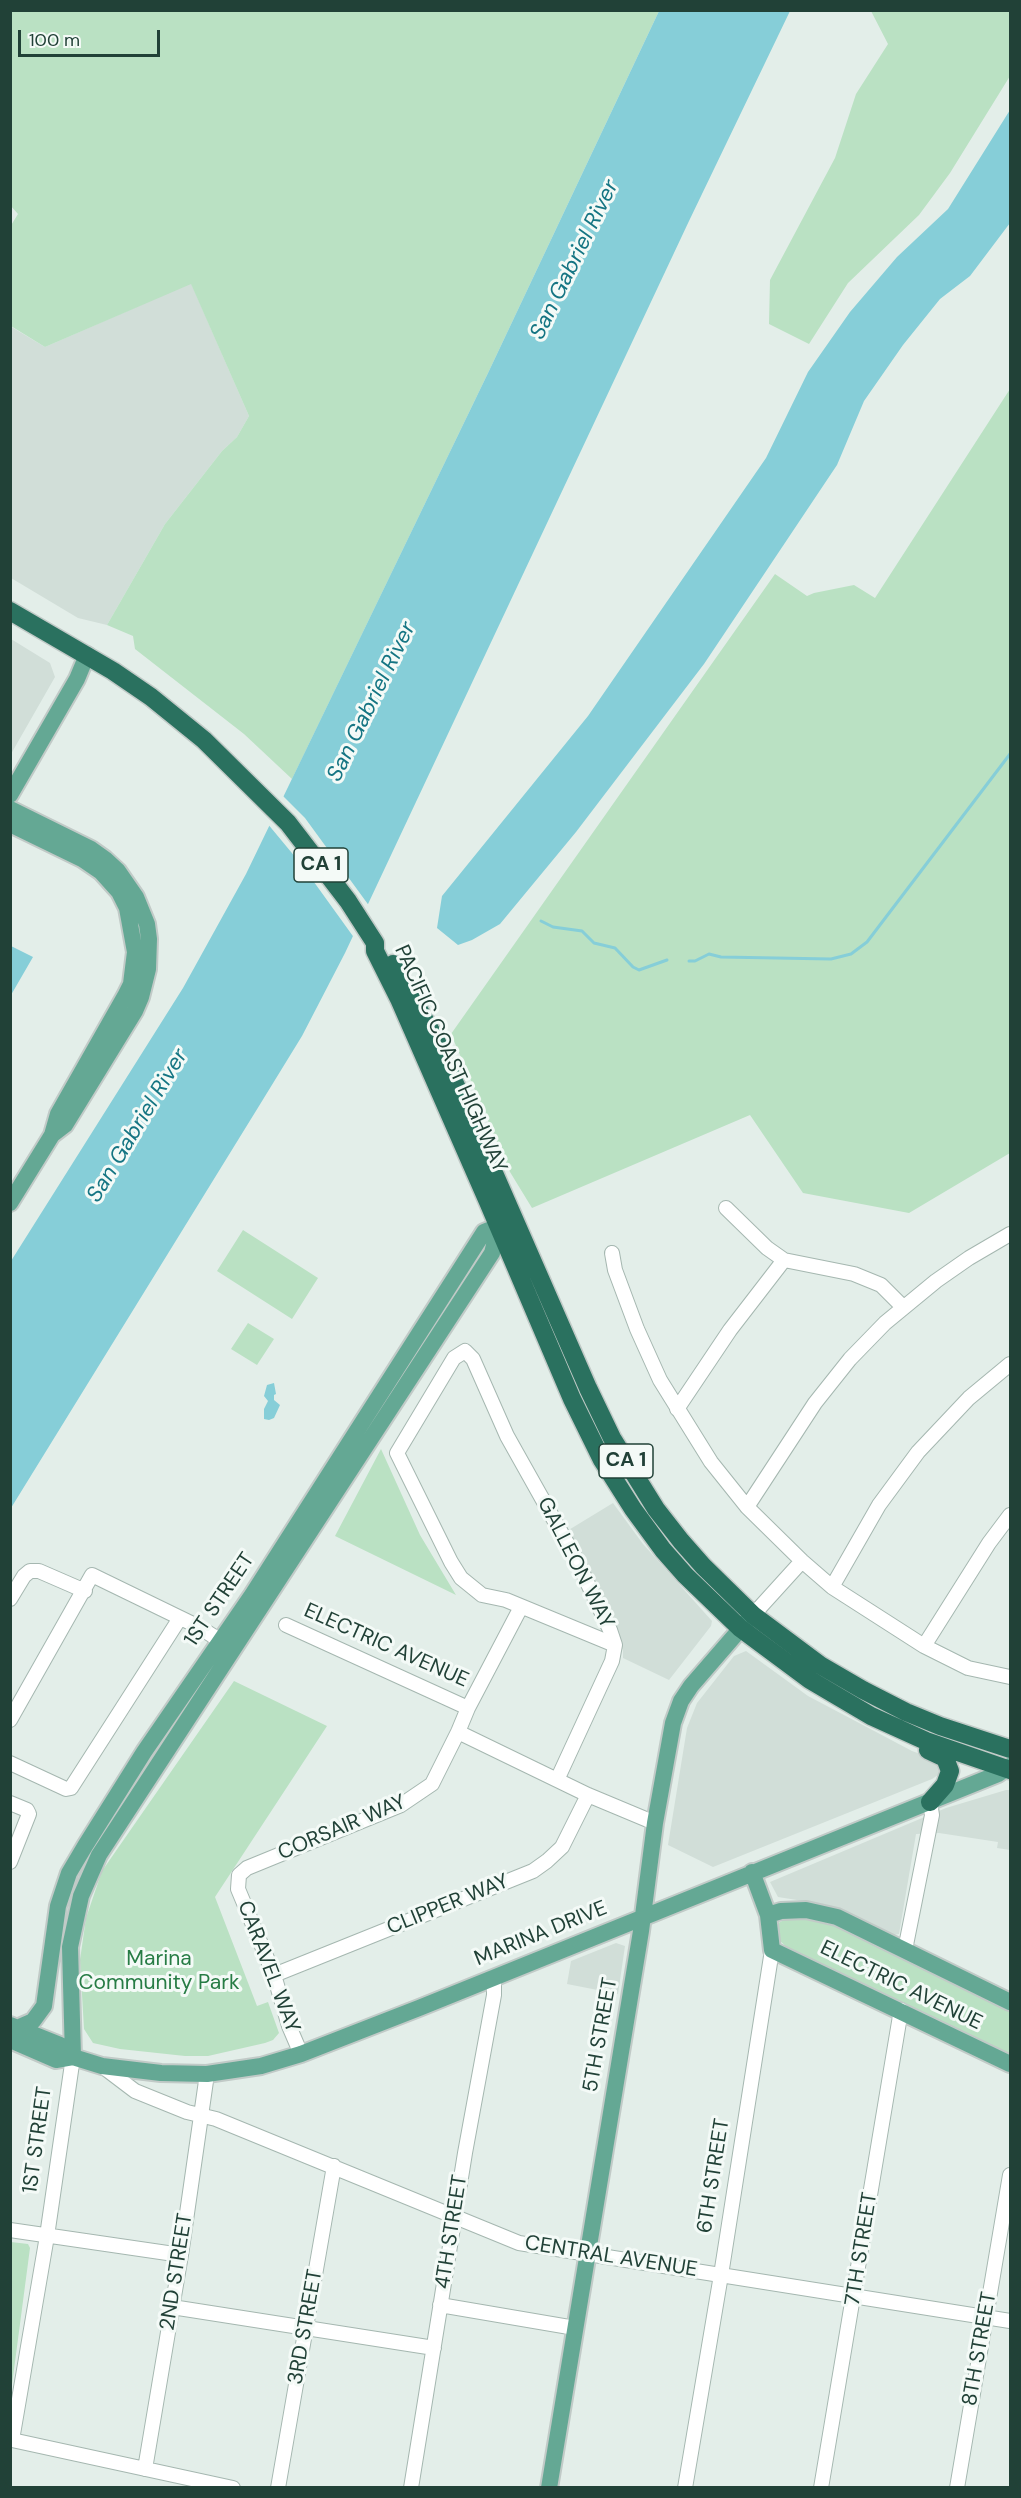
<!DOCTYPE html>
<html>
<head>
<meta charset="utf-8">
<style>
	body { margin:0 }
	#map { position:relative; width:1021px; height:2498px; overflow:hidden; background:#e3eee9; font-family:"DM Sans",sans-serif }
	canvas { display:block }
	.frame { position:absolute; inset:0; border:12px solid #214137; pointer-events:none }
	.scale { position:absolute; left:18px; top:30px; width:142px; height:27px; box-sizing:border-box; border:3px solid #214137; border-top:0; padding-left:8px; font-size:18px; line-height:21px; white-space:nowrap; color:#214137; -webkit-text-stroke:4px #f4faf7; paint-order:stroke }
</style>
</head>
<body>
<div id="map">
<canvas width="1021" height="2498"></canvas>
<div class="frame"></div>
<div class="scale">100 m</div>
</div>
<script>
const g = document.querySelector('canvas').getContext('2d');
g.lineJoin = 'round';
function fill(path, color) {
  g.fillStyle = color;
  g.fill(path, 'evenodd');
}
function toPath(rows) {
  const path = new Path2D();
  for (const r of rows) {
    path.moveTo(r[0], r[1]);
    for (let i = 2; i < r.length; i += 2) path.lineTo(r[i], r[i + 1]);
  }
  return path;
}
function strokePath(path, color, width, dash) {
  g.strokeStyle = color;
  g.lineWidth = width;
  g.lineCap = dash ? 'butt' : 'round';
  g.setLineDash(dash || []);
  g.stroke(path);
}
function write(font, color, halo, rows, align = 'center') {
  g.font = font + ' "DM Sans",sans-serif';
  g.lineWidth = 6;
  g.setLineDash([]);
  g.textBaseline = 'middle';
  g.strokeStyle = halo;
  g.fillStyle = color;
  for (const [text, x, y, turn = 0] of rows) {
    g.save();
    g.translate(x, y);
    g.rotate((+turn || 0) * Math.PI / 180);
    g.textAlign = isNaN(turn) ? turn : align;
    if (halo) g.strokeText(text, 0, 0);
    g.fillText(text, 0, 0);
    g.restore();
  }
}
const built = toPath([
	[191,283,249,416,237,437,222,451,165,524,107,625,78,618,11,578,10,326,45,347],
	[11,639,50,663,55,677,11,754],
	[613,1503,643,1544,712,1621,711,1626,669,1680,623,1658,623,1650,607,1607,567,1531],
	[746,1651,808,1696,912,1751,937,1760,941,1764,941,1773,932,1779,713,1867,668,1845,687,1728,697,1703,734,1656],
	[1006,1790,1010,1790,1010,1850,997,1848,998,1842,939,1833,916,1834,899,1934,894,1935,848,1912,822,1904,778,1897,770,1882,946,1808],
	[616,1943,625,1946,618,1994,567,1984,571,1961]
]);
const green = toPath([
	[11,11,659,11,488,373,292,779,244,734,135,649,133,636,107,625,165,524,222,451,237,437,249,416,191,284,45,347,11,326,10,227,18,214,10,205],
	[871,11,1010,11,1010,76,950,173,919,215,848,283,809,344,769,324,770,280,835,158,856,94,888,44],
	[1010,389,1010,1153,909,1213,803,1193,750,1115,532,1208,510,1172,451,1034,775,574,807,596,814,593,854,585,875,598],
	[243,1230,318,1278,292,1319,217,1271],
	[248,1323,274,1339,257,1365,231,1349],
	[381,1449,420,1535,456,1595,335,1536],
	[234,1681,327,1726,215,1897,257,2006,268,2002,279,2033,273,2040,265,2043,208,2056,185,2056,120,2049,93,2043,84,2029,80,1960,86,1918,102,1871],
	[782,1917,813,1918,828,1922,1010,2012,1010,2054,790,1950,780,1941,778,1923,782,1921],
	[11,2242,28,2244,30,2248,11,2392]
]);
const water = toPath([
	[659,11,790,11,689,221,345,953,302,1036,259,1106,11,1508,11,1261,183,988,246,874,488,373],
	[1010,110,1010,223,970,276,940,299,903,345,864,401,837,465,704,664,576,832,500,924,472,940,458,945,437,928,442,896,588,716,766,458,808,372,850,312,897,257,948,209],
	[11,946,33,957,11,995],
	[274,1383,276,1394,274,1395,274,1400,280,1405,274,1418,269,1420,264,1419,264,1409,268,1401,264,1396,267,1385]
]);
const pier = toPath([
	[281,794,305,818,370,907,355,939,301,864,267,823]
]);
const stream = toPath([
	[541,921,553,927,582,931,594,943,615,948,633,967,639,970,667,960],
	[689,961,695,961,709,954,721,957,831,959,851,954,867,942,1010,754]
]);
const minor = toPath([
	[726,1208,767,1248,784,1260,854,1274,881,1285,903,1307],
	[612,1253,615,1270,637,1329,660,1380,711,1462,747,1507,802,1561,832,1587,924,1646,968,1668,1010,1677],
	[677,1409,730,1330,784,1260],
	[747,1507,815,1403,850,1359,885,1323,936,1281,969,1258,1010,1234],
	[832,1587,879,1505,918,1452,969,1398,1010,1364],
	[10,1599,24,1576,30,1571,39,1571,85,1591],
	[753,1615,802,1561],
	[286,1625,468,1708],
	[924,1646,989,1543,1010,1515],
	[10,1720,92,1575,199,1627,227,1645],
	[458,1732,588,1795,655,1823],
	[10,1763,66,1789,71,1788,180,1618],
	[557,1780,612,1661,615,1645,610,1630,576,1559,507,1436,473,1359,465,1351,454,1358,397,1453,451,1562,461,1578,482,1595,506,1600,615,1645],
	[10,1803,27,1810,29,1814,10,1862],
	[905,1950,932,1815,930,1802],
	[274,1975,533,1871,547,1861,562,1847,588,1795],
	[301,2054,289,2026,274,1975,238,1889,239,1875,247,1868,401,1805,432,1784,458,1732,468,1708,521,1607],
	[73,2057,47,2236,12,2440,233,2488],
	[102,2066,135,2091,187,2112,216,2119,519,2243,1010,2321],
	[10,2230,181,2255],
	[440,2305,575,2328],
	[172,2307,434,2348],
	[145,2469,181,2255,207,2074],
	[278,2488,334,2166],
	[411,2488,465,2153,494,1995,494,1977],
	[685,2488,721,2275,772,1950],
	[821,2488,901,2010],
	[957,2488,1010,2175]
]);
const major = toPath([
	[10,795,77,679,87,655],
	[10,809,91,849,105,859,118,871,136,897,147,924,149,939,148,969,141,997,135,1011,65,1125,52,1135],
	[10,824,82,859,101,872,119,892,127,908,135,952,131,984,125,996,58,1114,52,1135,10,1203],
	[752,1872,768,1915,772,1950,1010,2064],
	[768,1915,781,1911,806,1910,837,1917,1010,2002],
	[10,2025,60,2045,73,2057,102,2066,161,2073,207,2074,261,2066,301,2054,419,2008,998,1774,1010,1766],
	[17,2028,33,2021,44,2006,58,1906,69,1873,85,1846,144,1752,252,1595,484,1232,499,1226],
	[10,2040,56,2060,73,2057],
	[73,2057,70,1947,81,1896,99,1855,492,1253,499,1226,502,1222],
	[549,2488,641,1931,655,1823,673,1723,681,1701,691,1686,749,1619]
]);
const highway = toPath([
	[10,611,113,671,151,697,204,740,288,823,348,901,375,943],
	[375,943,375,951,399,999,488,1202,572,1399,602,1460,633,1509,663,1550,685,1575,740,1628,810,1680,871,1716,926,1741,1010,1770],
	[393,964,436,1040,588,1388,612,1438,656,1509,681,1541,703,1566,753,1615,820,1665,863,1690,906,1712,940,1726,1010,1749],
	[928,1750,945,1758,950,1771,945,1785,930,1802]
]);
const shields = [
	[321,865,54],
	[626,1461,54]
];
const shieldNames = [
	["CA 1",321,865],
	["CA 1",626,1461]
];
const streetNames = [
	["PACIFIC COAST HIGHWAY",450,1059,66],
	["GALLEON WAY",575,1563,63],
	["1ST STREET",220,1600,-56],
	["ELECTRIC AVENUE",386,1646,24],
	["CORSAIR WAY",342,1828,-23],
	["CLIPPER WAY",448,1905,-22],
	["MARINA DRIVE",541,1934,-22],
	["CARAVEL WAY",268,1967,69],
	["ELECTRIC AVENUE",901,1986,26],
	["5TH STREET",601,2035,-80],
	["1ST STREET",38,2140,-82],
	["6TH STREET",714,2176,-81],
	["4TH STREET",452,2232,-81],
	["7TH STREET",862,2249,-81],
	["CENTRAL AVENUE",611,2257,9],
	["2ND STREET",177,2272,-81],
	["3RD STREET",306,2327,-80],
	["8TH STREET",980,2349,-80]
];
const parkNames = [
	["Marina",159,1959],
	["Community Park",159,1983]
];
const waterNames = [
	["San Gabriel River",575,260,-64],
	["San Gabriel River",372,702,-64],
	["San Gabriel River",138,1126,-59]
];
fill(built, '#d1ded8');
fill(green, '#bae1c3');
fill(water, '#86ced8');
fill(pier, '#e3eee9');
strokePath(stream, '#86ced8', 3);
strokePath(minor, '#a5b7b0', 16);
strokePath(major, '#c1cac7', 20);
strokePath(highway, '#c1cac7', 21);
strokePath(minor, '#fff', 14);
strokePath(major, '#64a894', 16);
strokePath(highway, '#2a715f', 18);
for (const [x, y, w] of shields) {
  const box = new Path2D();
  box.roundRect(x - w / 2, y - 17, w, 34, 4.5);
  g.fillStyle = '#f4faf7';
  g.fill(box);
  strokePath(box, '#214137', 1.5);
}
write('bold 20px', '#214137', null, shieldNames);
write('21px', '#214137', '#f4faf7', streetNames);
write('21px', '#277c45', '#f4faf7', parkNames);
write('italic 22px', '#157583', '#f4faf7', waterNames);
</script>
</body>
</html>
